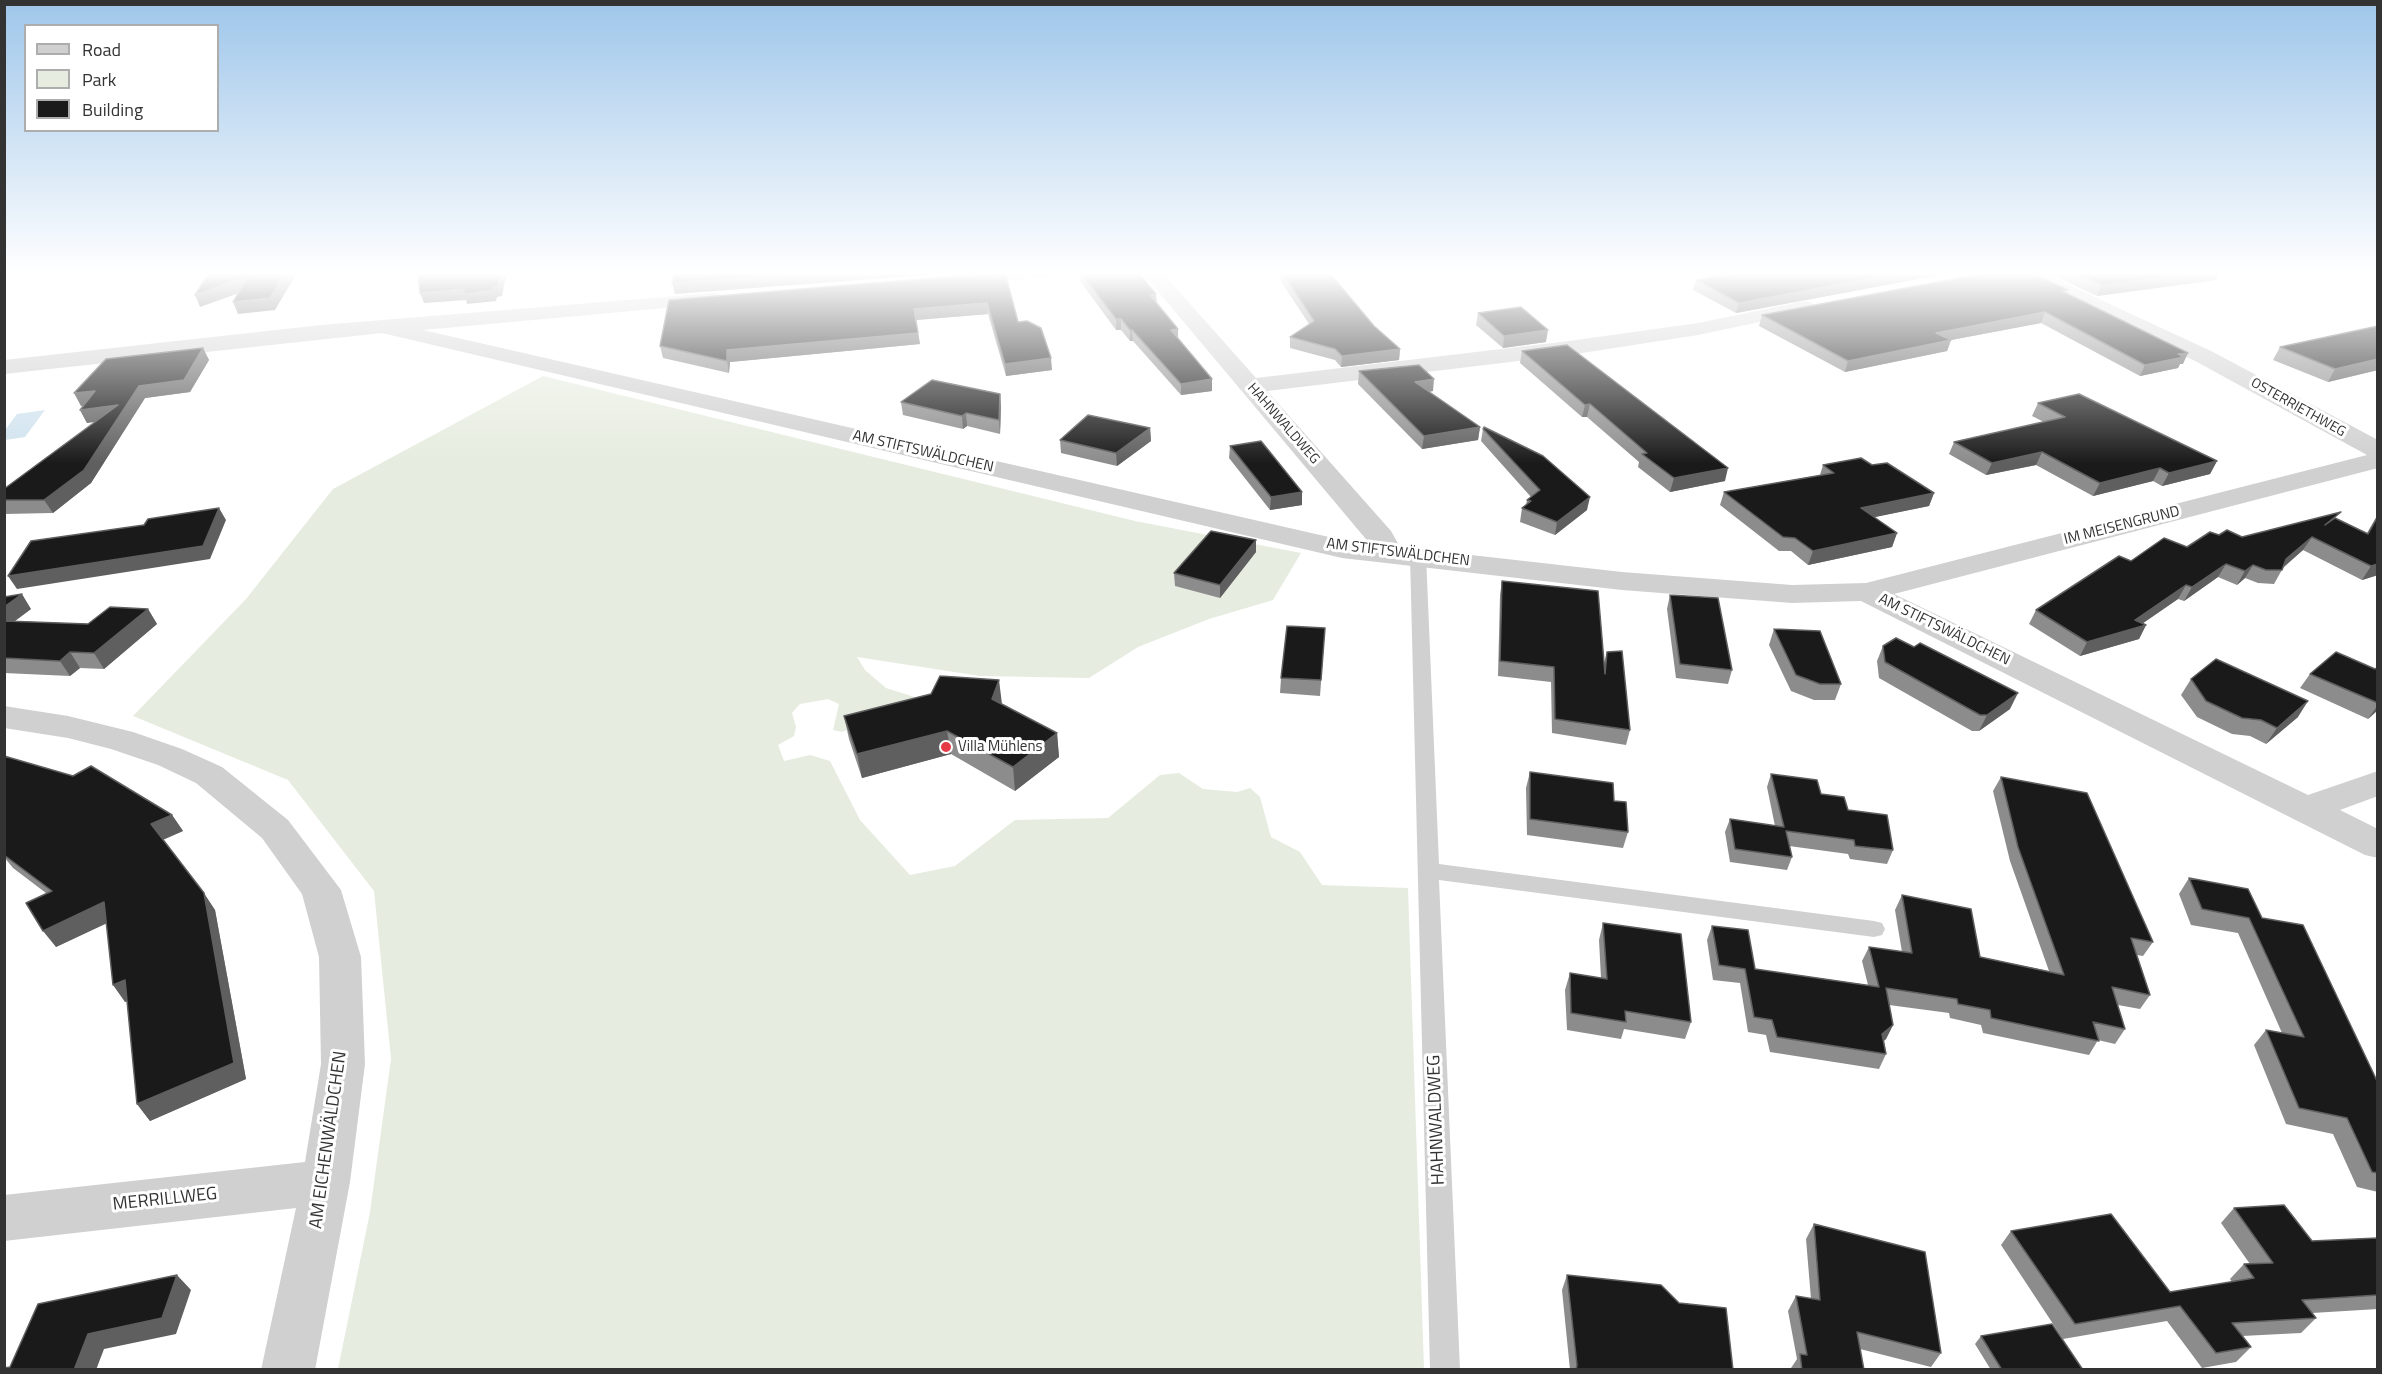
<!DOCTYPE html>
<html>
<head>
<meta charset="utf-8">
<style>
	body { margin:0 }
	#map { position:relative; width:2382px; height:1374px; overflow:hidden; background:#fff; font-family:"Titillium Web",sans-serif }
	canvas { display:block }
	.frame { position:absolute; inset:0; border:6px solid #333; pointer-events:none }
	.legend { position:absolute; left:24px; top:24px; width:195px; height:108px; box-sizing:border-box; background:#fff; border:2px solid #adadad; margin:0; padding:8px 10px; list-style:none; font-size:18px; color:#333 }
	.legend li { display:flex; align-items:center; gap:12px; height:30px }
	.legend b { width:30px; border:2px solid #adadad }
</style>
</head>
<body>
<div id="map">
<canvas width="2382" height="1374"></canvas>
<div class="frame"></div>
<ul class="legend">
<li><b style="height:8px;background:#d0d0d0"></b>Road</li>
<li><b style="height:16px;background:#e6ecdf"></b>Park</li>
<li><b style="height:16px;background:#1a1a1a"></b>Building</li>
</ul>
</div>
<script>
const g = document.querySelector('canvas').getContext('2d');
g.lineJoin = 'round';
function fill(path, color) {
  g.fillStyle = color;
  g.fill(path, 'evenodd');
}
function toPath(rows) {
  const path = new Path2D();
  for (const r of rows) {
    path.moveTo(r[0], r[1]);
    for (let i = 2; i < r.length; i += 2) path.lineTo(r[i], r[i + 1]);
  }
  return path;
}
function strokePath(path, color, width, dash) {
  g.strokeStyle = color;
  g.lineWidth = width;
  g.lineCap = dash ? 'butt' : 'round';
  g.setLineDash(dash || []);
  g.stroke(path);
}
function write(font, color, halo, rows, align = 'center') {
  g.font = font + ' "Titillium Web",sans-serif';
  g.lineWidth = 6;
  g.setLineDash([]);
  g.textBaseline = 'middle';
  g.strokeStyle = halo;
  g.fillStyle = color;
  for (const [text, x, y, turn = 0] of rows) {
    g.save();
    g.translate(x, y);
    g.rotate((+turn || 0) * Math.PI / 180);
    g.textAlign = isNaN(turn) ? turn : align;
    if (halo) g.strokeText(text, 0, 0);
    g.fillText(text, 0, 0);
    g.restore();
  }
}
const green = toPath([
	[543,376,1135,521,1301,553,1273,600,1209,619,1138,647,1089,678,980,676,857,657,865,670,886,688,924,700,842,732,833,730,839,704,828,699,800,704,792,713,796,727,794,736,778,745,784,761,810,755,830,761,860,820,910,875,955,866,1015,820,1108,818,1160,775,1179,773,1203,789,1237,792,1250,788,1260,797,1271,837,1300,852,1322,885,1408,888,1424,1369,338,1369,370,1212,391,1059,374,891,288,780,133,716,246,599,333,489]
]);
const water = toPath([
	[45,410,25,437,5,440,5,430,17,414]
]);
const lane = toPath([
	[1418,550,1426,555,1439,864,1874,921,1882,923,1885,929,1882,935,1874,937,1439,880,1460,1370,1430,1370,1410,555,1418,550]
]);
const street = toPath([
	[979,271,1063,271,1060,275,1053,277,962,284,955,282,952,278,955,274,979,271],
	[1141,271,1161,271,1256,378,1569,341,1698,323,1805,301,1812,303,1815,307,1812,311,1698,335,1569,355,1267,391,1391,531,1400,547,1622,572,1792,585,1866,583,2367,455,2197,362,2017,275,2014,271,2039,271,2213,352,2378,440,2378,468,1894,594,2308,795,2378,771,2378,796,2340,810,2378,829,2378,858,2365,855,1861,601,1792,603,1622,590,1342,558,382,333,4,374,4,360,321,325,713,293,720,295,723,299,720,303,423,330,1342,540,1370,544,1141,271],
	[4,706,68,716,133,732,182,749,222,767,288,820,341,890,361,957,365,1064,350,1182,315,1370,261,1370,296,1208,4,1241,4,1195,305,1162,321,1064,319,957,302,894,262,838,196,783,158,765,111,749,68,738,4,728,4,706]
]);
const wall = toPath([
	[1079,271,1157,304,1178,339,1212,391,1181,395,1133,341,1130,341,1121,330,1116,330,1080,281],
	[1281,271,1328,271,1374,326,1400,349,1399,360,1341,367,1335,360,1290,348,1290,337,1309,324,1280,280],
	[1961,271,1736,313,1693,290,1696,280],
	[2043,271,2221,271,2216,280,2097,296],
	[1005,272,1018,322,1052,370,1006,376,988,314,916,320,920,344,730,362,729,373,663,358,660,346],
	[2067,293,2183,364,2180,364,2178,368,2140,376,2041,323,1951,340,1947,351,1845,372,1759,326,1762,315],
	[1478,313,1546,342,1503,348,1476,325],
	[2378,326,2378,370,2328,382,2273,360,2280,347],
	[203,348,209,360,190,392,145,398,91,483,53,513,4,514,4,489,96,421,87,423,80,410,84,406,81,406],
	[1522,351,1725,481,1670,492,1638,467,1639,462,1587,417,1582,417,1520,363],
	[1359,371,1433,391,1429,392,1480,427,1478,440,1422,449,1358,384],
	[1000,394,1001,407,1000,434,967,426,963,429,903,415,901,402],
	[2038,403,2217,461,2210,474,2162,486,2153,481,2093,496,2036,465,1986,475,1949,454,1954,442,2044,422,2032,416],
	[1150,428,1151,441,1117,466,1061,453,1060,440],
	[1483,429,1587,510,1555,535,1520,522,1522,508,1526,505,1527,500,1531,497,1481,441],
	[1230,446,1302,505,1270,510,1229,458],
	[1823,465,1872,465,1934,493,1929,506,1874,517,1897,533,1892,547,1808,565,1791,551,1779,551,1720,505,1724,492,1820,475],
	[2378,514,2378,575,2362,580,2303,550,2283,568,2274,584,2258,583,2245,578,2237,585,2218,577,2184,601,2178,599,2143,623,2146,625,2139,639,2080,656,2029,624,2036,610,2131,561,2187,547,2219,535,2242,537,2337,519,2367,533],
	[1256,540,1256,552,1220,598,1175,586,1174,573],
	[1502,581,1604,663,1607,652,1630,730,1626,745,1552,733,1551,682,1498,676,1500,595],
	[1670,595,1732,670,1728,684,1676,678,1667,609],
	[4,597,31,609,15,621,88,624,148,609,157,624,104,669,80,668,70,676,4,673],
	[1325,628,1320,696,1280,693,1281,678],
	[1774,629,1841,684,1835,700,1814,700,1791,691,1769,645],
	[1883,646,2010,709,1979,731,1972,731,1879,678,1877,661],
	[2378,667,2378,710,2368,719,2300,688,2310,674,2375,669],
	[2191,679,2298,717,2266,744,2250,736,2232,734,2197,717,2181,695],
	[1002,704,1057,733,1059,757,1015,791,951,754,862,778,849,739,844,716],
	[4,756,172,815,183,831,163,840,215,910,246,1079,150,1121,137,1104,127,1001,125,1002,106,923,56,947,46,893,13,868,4,857],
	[1530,772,1614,801,1628,832,1623,848,1527,835,1526,788],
	[1771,774,1821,794,1848,810,1893,850,1887,864,1850,859,1848,854,1789,846,1792,857,1787,870,1730,862,1725,832,1730,819,1775,826,1767,787],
	[2001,777,2153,942,2143,956,2137,955,2150,995,2140,1009,2118,1005,2125,1029,2115,1044,2098,1040,2089,1055,1983,1033,1981,1025,1950,1018,1949,1013,1889,1005,1893,1025,1886,1039,1884,1041,1886,1054,1879,1069,1770,1052,1766,1035,1748,1032,1740,983,1713,980,1707,940,1712,926,1755,969,1868,985,1862,961,1869,947,1902,952,1895,910,1902,895,1980,957,2049,971,2010,861,1993,791],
	[2189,878,2262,918,2378,1083,2378,1192,2357,1187,2333,1134,2286,1124,2254,1045,2266,1030,2282,1033,2238,933,2191,925,2179,894],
	[1603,923,1691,1022,1685,1039,1624,1029,1621,1039,1567,1030,1565,990,1570,973,1601,978,1599,940],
	[2234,1208,2312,1241,2378,1238,2378,1309,2312,1313,2316,1318,2301,1333,2242,1336,2251,1347,2236,1362,2202,1368,2167,1321,2063,1339,2001,1245,2011,1231,2170,1292,2232,1282,2230,1279,2244,1264,2250,1264,2221,1223],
	[1814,1224,1941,1353,1931,1367,1860,1349,1864,1370,1792,1370,1791,1368,1797,1359,1788,1311,1796,1296,1811,1299,1806,1239],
	[1567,1275,1733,1370,1570,1370,1562,1290],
	[1981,1336,2083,1370,1991,1370,1975,1344]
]);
const shadedWall = toPath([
	[286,271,298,271,275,310,238,314,233,302],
	[501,271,507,271,502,296,497,297,496,301,467,304,466,300,424,303,420,293,494,287],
	[833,271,978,271,675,294,672,283],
	[1910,271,1961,271,1736,313,1739,303],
	[2213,271,2221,271,2216,280,2097,296,2102,285],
	[248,276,253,288,200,307,195,295],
	[1156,294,1157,305,1150,295],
	[987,303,988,314,916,320,914,309],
	[2045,312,2041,323,1951,340,1947,351,1845,372,1848,361,1936,333],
	[1116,319,1121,319,1121,330,1116,330],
	[1178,329,1178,340,1171,330],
	[1130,330,1132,330,1133,341,1130,341],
	[1548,330,1546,342,1503,348,1504,336],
	[918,333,920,344,730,362,729,373,727,361,727,350],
	[203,348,209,360,190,392,145,398,91,483,53,513,44,500,117,419,87,423,80,410,139,386],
	[1400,349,1399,360,1341,367,1342,356],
	[2188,353,2183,364,2180,364,2178,368,2140,376,2145,365,2178,354],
	[1051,358,1052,370,1006,376,1005,364],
	[2378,359,2378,370,2328,382,2335,369],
	[1212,379,1212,391,1181,395,1181,384],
	[1434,379,1433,391,1413,394,1415,382],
	[95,391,102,403,81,406,74,393],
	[1000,394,1001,407,1000,434,999,420],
	[1590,404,1587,417,1582,417,1585,405],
	[966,413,967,426,963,429,962,416],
	[1480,427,1478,440,1422,449,1424,436],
	[1150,428,1151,441,1117,466,1116,453],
	[2042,452,2036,465,1986,475,1992,463],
	[2217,461,2210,474,2162,486,2169,473],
	[1728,468,1725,481,1670,492,1674,478],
	[2160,468,2153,481,2093,496,2100,483],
	[1302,492,1302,505,1270,510,1271,497],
	[1934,493,1929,506,1856,521,1861,508],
	[1590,497,1587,510,1555,535,1557,522],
	[219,508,226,520,210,559,17,589,8,576],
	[1897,533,1892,547,1808,565,1813,551],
	[2312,537,2303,550,2280,570,2286,559],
	[1256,540,1256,552,1220,598,1220,585],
	[2226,564,2218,577,2184,601,2192,587],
	[2378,564,2378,575,2362,580,2371,566],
	[2253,565,2245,578,2237,585,2245,571],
	[2186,585,2178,599,2136,628,2146,625,2139,639,2080,656,2087,642,2135,620],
	[22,594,31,609,4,629,4,607],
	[148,609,157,624,104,669,94,653],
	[70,652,80,668,70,676,60,661],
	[999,680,1002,704,992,699],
	[2018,693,2010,709,1979,731,1987,715],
	[2308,701,2298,717,2266,744,2277,728],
	[2378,705,2378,710,2368,719],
	[947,731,951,754,862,778,857,754],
	[1057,733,1059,757,1015,791,1013,767],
	[172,815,183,831,162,840,151,824],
	[204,893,215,910,246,1079,150,1121,137,1104],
	[104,902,116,919,56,947,43,931],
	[125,980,138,997,125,1002,113,985],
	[1893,1025,1886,1039,1875,1048,1882,1034],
	[177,1275,191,1290,176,1334,104,1349,96,1370,74,1370,88,1334]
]);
const building = toPath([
	[210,271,286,271,270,298,233,302,248,276,195,295,210,271],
	[418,271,501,271,498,286,494,287,493,290,464,294,464,289,420,293,418,271],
	[675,271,833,271,672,283,675,271],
	[1079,271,1137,271,1156,294,1150,295,1178,329,1171,330,1212,379,1181,384,1132,330,1130,330,1121,319,1116,319,1079,271],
	[1281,271,1328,271,1374,326,1400,349,1342,356,1335,349,1290,337,1314,321,1281,271],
	[1746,271,1910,271,1739,303,1696,280,1746,271],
	[1996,271,2028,271,2068,290,2062,291,2188,353,2178,354,2184,357,2145,365,2045,312,1936,333,1951,340,1848,361,1762,315,1996,271],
	[2070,271,2213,271,2102,285,2070,271],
	[1005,272,1018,322,1027,321,1041,328,1051,358,1005,364,987,303,914,309,918,333,727,350,727,361,660,346,669,300,1005,272],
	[1521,307,1548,330,1504,336,1478,313,1521,307],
	[2378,326,2378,359,2335,369,2280,347,2378,326],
	[1567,345,1728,468,1674,478,1642,454,1647,453,1590,404,1585,405,1522,351,1567,345],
	[203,348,184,380,139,386,84,470,44,500,4,500,4,489,118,405,80,410,95,391,74,393,106,359,203,348],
	[1419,365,1434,379,1415,382,1480,427,1424,436,1359,371,1419,365],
	[932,380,1000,394,999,420,966,413,962,416,901,402,932,380],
	[2079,394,2217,461,2169,473,2160,468,2100,483,2042,452,1992,463,1954,442,2065,417,2038,403,2079,394],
	[1088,415,1150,428,1116,453,1060,440,1088,415],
	[1484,427,1543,456,1590,497,1557,522,1522,508,1531,501,1527,500,1540,490,1483,429,1484,427],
	[1261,441,1302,492,1271,497,1230,446,1261,441],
	[1861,458,1872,465,1887,463,1934,493,1861,508,1897,533,1813,551,1795,538,1783,537,1724,492,1834,473,1823,465,1861,458],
	[219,508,203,546,8,576,31,541,144,525,148,519,219,508],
	[2341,512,2325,525,2335,518,2368,534,2378,516,2378,564,2371,566,2312,537,2286,559,2282,570,2266,570,2253,565,2245,571,2226,564,2192,587,2186,585,2135,620,2146,625,2087,642,2036,610,2119,556,2131,561,2164,538,2187,547,2210,532,2219,535,2227,530,2242,537,2341,512],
	[1211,531,1256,540,1220,585,1174,573,1211,531],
	[1502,581,1598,591,1605,674,1607,652,1622,651,1630,730,1555,719,1554,667,1500,661,1502,581],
	[22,594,4,607,4,597,22,594],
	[1670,595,1718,598,1732,670,1680,664,1670,595],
	[110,607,148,609,94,653,70,652,60,661,4,658,4,621,88,624,110,607],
	[1287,626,1325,628,1321,680,1281,678,1287,626],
	[1774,629,1820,631,1841,684,1820,684,1796,675,1774,629],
	[1896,638,1914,647,1920,643,2018,693,1987,715,1980,715,1885,662,1883,646,1896,638],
	[2336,652,2375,669,2378,667,2378,703,2310,674,2336,652],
	[2216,659,2308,701,2277,728,2261,720,2242,718,2206,701,2191,679,2216,659],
	[940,676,999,680,992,699,1057,733,1013,767,947,731,857,754,844,716,931,694,940,676],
	[4,756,73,776,91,766,172,815,151,824,204,893,234,1063,137,1104,125,980,113,985,104,902,43,931,26,903,52,891,4,855,4,756],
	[1530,772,1613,783,1614,801,1626,802,1628,832,1530,819,1530,772],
	[1771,774,1817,780,1821,794,1844,797,1848,810,1887,815,1893,850,1855,846,1854,840,1786,831,1792,857,1735,849,1730,819,1784,827,1771,774],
	[2001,777,2087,793,2153,942,2131,938,2150,995,2112,987,2125,1029,2093,1022,2099,1041,1991,1018,1990,1010,1958,1004,1957,999,1886,988,1893,1025,1882,1034,1886,1054,1777,1037,1772,1020,1754,1017,1745,969,1719,965,1712,926,1748,930,1755,969,1879,987,1869,947,1912,953,1902,895,1971,909,1980,957,2064,975,2018,847,2001,777],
	[2189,878,2248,889,2262,918,2303,925,2378,1083,2378,1173,2372,1172,2347,1118,2299,1108,2266,1030,2304,1037,2249,918,2202,909,2189,878],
	[1603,923,1681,934,1691,1022,1625,1011,1626,1022,1571,1013,1570,973,1607,979,1603,923],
	[2284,1205,2312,1241,2378,1238,2378,1295,2302,1300,2316,1318,2232,1323,2251,1347,2216,1353,2180,1306,2075,1324,2011,1231,2111,1214,2170,1292,2254,1278,2244,1264,2273,1263,2234,1208,2284,1205],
	[1814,1224,1925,1252,1941,1353,1857,1332,1864,1370,1802,1370,1800,1354,1807,1355,1796,1296,1820,1300,1814,1224],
	[177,1275,162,1318,88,1334,74,1370,4,1370,4,1368,10,1367,38,1304,177,1275],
	[1567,1275,1661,1285,1679,1303,1726,1308,1733,1370,1576,1370,1577,1365,1567,1275],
	[2052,1324,2083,1370,2002,1370,1981,1336,2052,1324]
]);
const markers = [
	[946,747,6,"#e63946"]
];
const farStreetnames = [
	["OSTERRIETHWEG",2298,408,29],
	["HAHNWALDWEG",1283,424,49]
];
const streetNames = [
	["AM STIFTSWÄLDCHEN",923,452,13],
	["IM MEISENGRUND",2122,526,-14],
	["AM STIFTSWÄLDCHEN",1398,553,7],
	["AM STIFTSWÄLDCHEN",1944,630,26]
];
const poiNames = [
	["Villa Mühlens",958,747]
];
const nearStreetnames = [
	["HAHNWALDWEG",1437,1120,-92],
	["AM EICHENWÄLDCHEN",329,1140,-82],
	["MERRILLWEG",165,1200,-6]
];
fill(green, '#e6ecdf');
fill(water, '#cfe2ee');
fill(lane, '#d0d0d0');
fill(street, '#d0d0d0');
fill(wall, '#8c8c8c');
fill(shadedWall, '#5f5f5f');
fill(building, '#1a1a1a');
strokePath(building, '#5f5f5f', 1.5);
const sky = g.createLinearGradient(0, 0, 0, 463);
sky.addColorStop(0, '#9ec6ea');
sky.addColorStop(0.59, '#fff');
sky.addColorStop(1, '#ffffff00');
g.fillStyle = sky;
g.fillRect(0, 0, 2382, 463);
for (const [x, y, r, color] of markers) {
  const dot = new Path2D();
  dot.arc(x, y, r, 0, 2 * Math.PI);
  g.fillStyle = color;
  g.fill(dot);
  strokePath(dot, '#fff', 2);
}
write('14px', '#333', '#fff', farStreetnames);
write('15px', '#333', '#fff', streetNames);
write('15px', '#333', '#fff', poiNames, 'left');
write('18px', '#333', '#fff', nearStreetnames);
</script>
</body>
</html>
